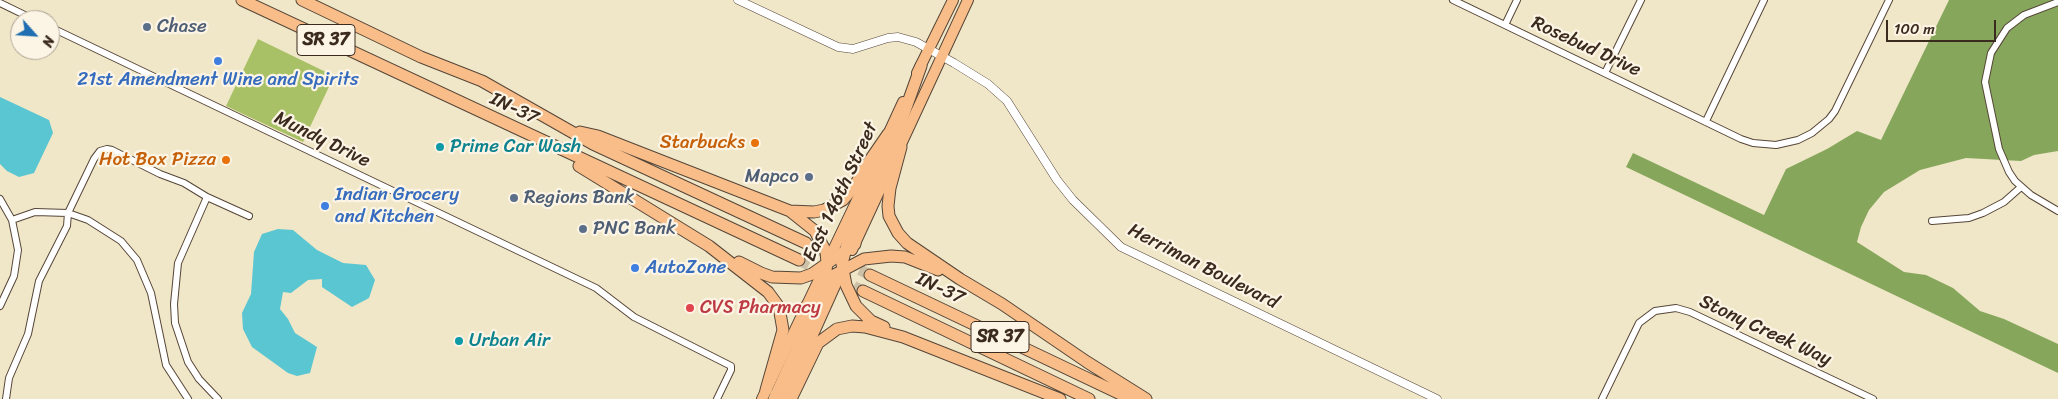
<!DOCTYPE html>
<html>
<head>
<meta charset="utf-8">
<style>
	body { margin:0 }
	#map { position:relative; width:2058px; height:399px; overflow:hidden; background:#f0e6c8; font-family:Sriracha,sans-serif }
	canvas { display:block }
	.north { position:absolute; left:10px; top:10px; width:50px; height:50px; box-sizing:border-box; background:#fcf5e5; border:1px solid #afa495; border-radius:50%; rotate:116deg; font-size:14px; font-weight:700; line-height:20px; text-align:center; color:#3b2a1e }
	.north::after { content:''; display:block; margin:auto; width:18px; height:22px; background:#1f6fb2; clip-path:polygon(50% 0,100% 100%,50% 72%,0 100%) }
	.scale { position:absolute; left:1886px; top:20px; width:110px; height:22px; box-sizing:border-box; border:2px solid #3b2a1e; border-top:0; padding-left:6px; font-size:15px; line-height:18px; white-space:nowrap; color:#3b2a1e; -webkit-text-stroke:4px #fcf5e5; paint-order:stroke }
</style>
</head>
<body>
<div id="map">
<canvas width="2058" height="399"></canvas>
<div class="north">N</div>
<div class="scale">100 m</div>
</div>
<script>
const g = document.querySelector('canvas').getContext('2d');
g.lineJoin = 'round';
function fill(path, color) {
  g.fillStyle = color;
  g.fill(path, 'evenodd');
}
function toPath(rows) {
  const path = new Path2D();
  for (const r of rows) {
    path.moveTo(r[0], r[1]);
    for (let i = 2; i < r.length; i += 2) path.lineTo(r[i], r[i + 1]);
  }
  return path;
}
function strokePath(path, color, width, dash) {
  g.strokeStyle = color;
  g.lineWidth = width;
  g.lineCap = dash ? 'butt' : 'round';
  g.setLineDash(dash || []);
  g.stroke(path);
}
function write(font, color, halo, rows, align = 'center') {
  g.font = font + ' Sriracha,sans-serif';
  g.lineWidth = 4.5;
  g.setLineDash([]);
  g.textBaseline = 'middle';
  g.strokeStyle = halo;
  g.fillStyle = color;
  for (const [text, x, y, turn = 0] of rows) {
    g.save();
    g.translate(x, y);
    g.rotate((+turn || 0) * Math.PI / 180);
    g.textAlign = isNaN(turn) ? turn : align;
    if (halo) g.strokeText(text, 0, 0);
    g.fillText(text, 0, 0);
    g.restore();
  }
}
const green = toPath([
	[258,39,334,76,303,142,226,106]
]);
const forest = toPath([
	[1949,0,2058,0,2058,151,2034,155,2021,161,1966,158,1920,170,1884,192,1869,210,1861,227,1857,242,1904,272,1926,275,1953,288,1980,311,2004,319,2058,344,2058,373,1626,167,1633,153,1764,215,1786,169,1827,149,1857,131,1881,140]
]);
const water = toPath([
	[0,97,49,120,53,133,34,173,19,177,7,171,0,164],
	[278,229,293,230,317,250,343,263,366,265,375,280,369,298,352,307,322,287,322,279,308,280,291,293,283,292,280,309,288,319,295,333,317,347,310,373,297,376,288,373,252,347,243,329,242,313,251,294,254,252,262,234]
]);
const motorwayTunnel = toPath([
	[806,243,830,255],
	[799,260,824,273],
	[845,262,870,275],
	[839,279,863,291]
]);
const minor = toPath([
	[1453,0,1741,139,1753,143,1776,145,1798,140,1812,133,1829,119,1835,111,1889,0],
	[2058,2,2024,15,2007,28,1991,53,1985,82,1999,149,2009,172,2015,181,2031,195,2058,211],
	[0,3,35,20],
	[1505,25,1517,0],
	[50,27,596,288,634,317,731,366,731,370,717,399],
	[1605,73,1641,0],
	[1706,121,1764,0],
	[207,197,178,263,174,304,175,323,188,362,199,379,218,399],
	[0,199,12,220,18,250,14,276,0,306],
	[12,220,35,212,68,213,88,220,121,241,137,260,151,293,166,365,188,399],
	[1932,221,1969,218,1983,213,2004,202,2021,187],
	[6,399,9,378,28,334,39,281,67,226,68,213,94,159,100,151,107,149,112,150,160,174,184,183,207,197,249,216],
	[1602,399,1639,323,1655,311,1676,308,1690,312,1873,399]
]);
const tertiary = toPath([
	[738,0,838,47,853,49,888,38,898,37,916,42,954,63,988,84,1007,101,1057,180,1073,200,1121,247,1437,399]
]);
const primary = toPath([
	[917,73,953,0],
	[885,141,903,102],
	[852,250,968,0],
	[762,399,879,154],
	[784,399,843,268]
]);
const motorway = toPath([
	[242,0,799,260],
	[302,0,421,57,482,81,593,144,806,243],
	[580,132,598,136,790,211,815,231,826,252,827,263,823,292,774,399],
	[901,147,890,188,888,206,889,216,898,233,907,243,960,279,1002,304,1087,362,1146,399],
	[579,166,709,246,768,292,779,307,783,330,766,390],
	[790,211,814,212,824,210,843,200,854,187,866,166,888,134],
	[739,262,761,273,772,277,801,278,812,274,855,244],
	[870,275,1131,399],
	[863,291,1089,399],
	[805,308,820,289,834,275,864,259,891,256,905,257,938,270],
	[884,327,871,321,856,306,846,285,842,264,848,240,896,136,921,66],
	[791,399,818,343,837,329,852,326,865,327,903,337,1060,399]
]);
const markers = [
	[147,27,5,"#5c6f8a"],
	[218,61,5,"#3f7fe0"],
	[755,143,5,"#e8710a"],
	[440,147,5,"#0f9aa8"],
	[226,160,5,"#e8710a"],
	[809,177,5,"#5c6f8a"],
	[514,198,5,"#5c6f8a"],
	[325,206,5,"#3f7fe0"],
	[583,229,5,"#5c6f8a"],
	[635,268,5,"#3f7fe0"],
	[690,308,5,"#e0444e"],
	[459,341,5,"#0f9aa8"]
];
const shields = [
	[326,40,58],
	[1000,337,58]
];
const shieldNames = [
	["SR 37",326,40],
	["SR 37",1000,337]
];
const serviceNames = [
	["Chase",157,27],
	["Mapco",799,177,"right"],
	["Regions Bank",524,198],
	["PNC Bank",593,229]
];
const streetNames = [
	["Rosebud Drive",1586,47,25],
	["IN-37",514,109,25],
	["Mundy Drive",322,140,26],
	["East 146th Street",841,192,-65],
	["Herriman Boulevard",1203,267,27],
	["IN-37",940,289,25],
	["Stony Creek Way",1765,331,25]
];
const shopNames = [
	["21st Amendment Wine and Spirits",218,80,"center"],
	["Indian Grocery",335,195],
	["and Kitchen",335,217],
	["AutoZone",645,268]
];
const foodNames = [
	["Starbucks",745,143],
	["Hot Box Pizza",216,160]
];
const cultureNames = [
	["Prime Car Wash",450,147],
	["Urban Air",469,341]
];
const healthNames = [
	["CVS Pharmacy",700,308]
];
fill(green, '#a8c166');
fill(forest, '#86a75b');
fill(water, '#59c6d1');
strokePath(motorwayTunnel, '#ccc0a6', 11, [11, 5.5]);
strokePath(minor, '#564638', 8);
strokePath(tertiary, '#564638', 9);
strokePath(primary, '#564638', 12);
strokePath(motorway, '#564638', 13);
strokePath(minor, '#fff', 6);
strokePath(tertiary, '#fff', 8);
strokePath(primary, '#f8bd88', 10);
strokePath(motorway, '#f8bd88', 11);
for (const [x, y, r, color] of markers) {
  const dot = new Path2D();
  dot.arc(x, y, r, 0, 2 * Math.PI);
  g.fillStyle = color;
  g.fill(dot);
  strokePath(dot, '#fcf5e5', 2);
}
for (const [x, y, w] of shields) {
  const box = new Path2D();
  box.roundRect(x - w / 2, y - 15.5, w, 31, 4);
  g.fillStyle = '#fcf5e5';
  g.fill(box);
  strokePath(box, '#3b2a1e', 1);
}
write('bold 18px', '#3b2a1e', null, shieldNames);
write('19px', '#4e5e75', '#fcf5e5', serviceNames, 'left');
write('19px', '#3b2a1e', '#fcf5e5', streetNames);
write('19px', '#366cbe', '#fcf5e5', shopNames, 'left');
write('19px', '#c56008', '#fcf5e5', foodNames, 'right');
write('19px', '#0d838f', '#fcf5e5', cultureNames, 'left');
write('19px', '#be3a42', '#fcf5e5', healthNames, 'left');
</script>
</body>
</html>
